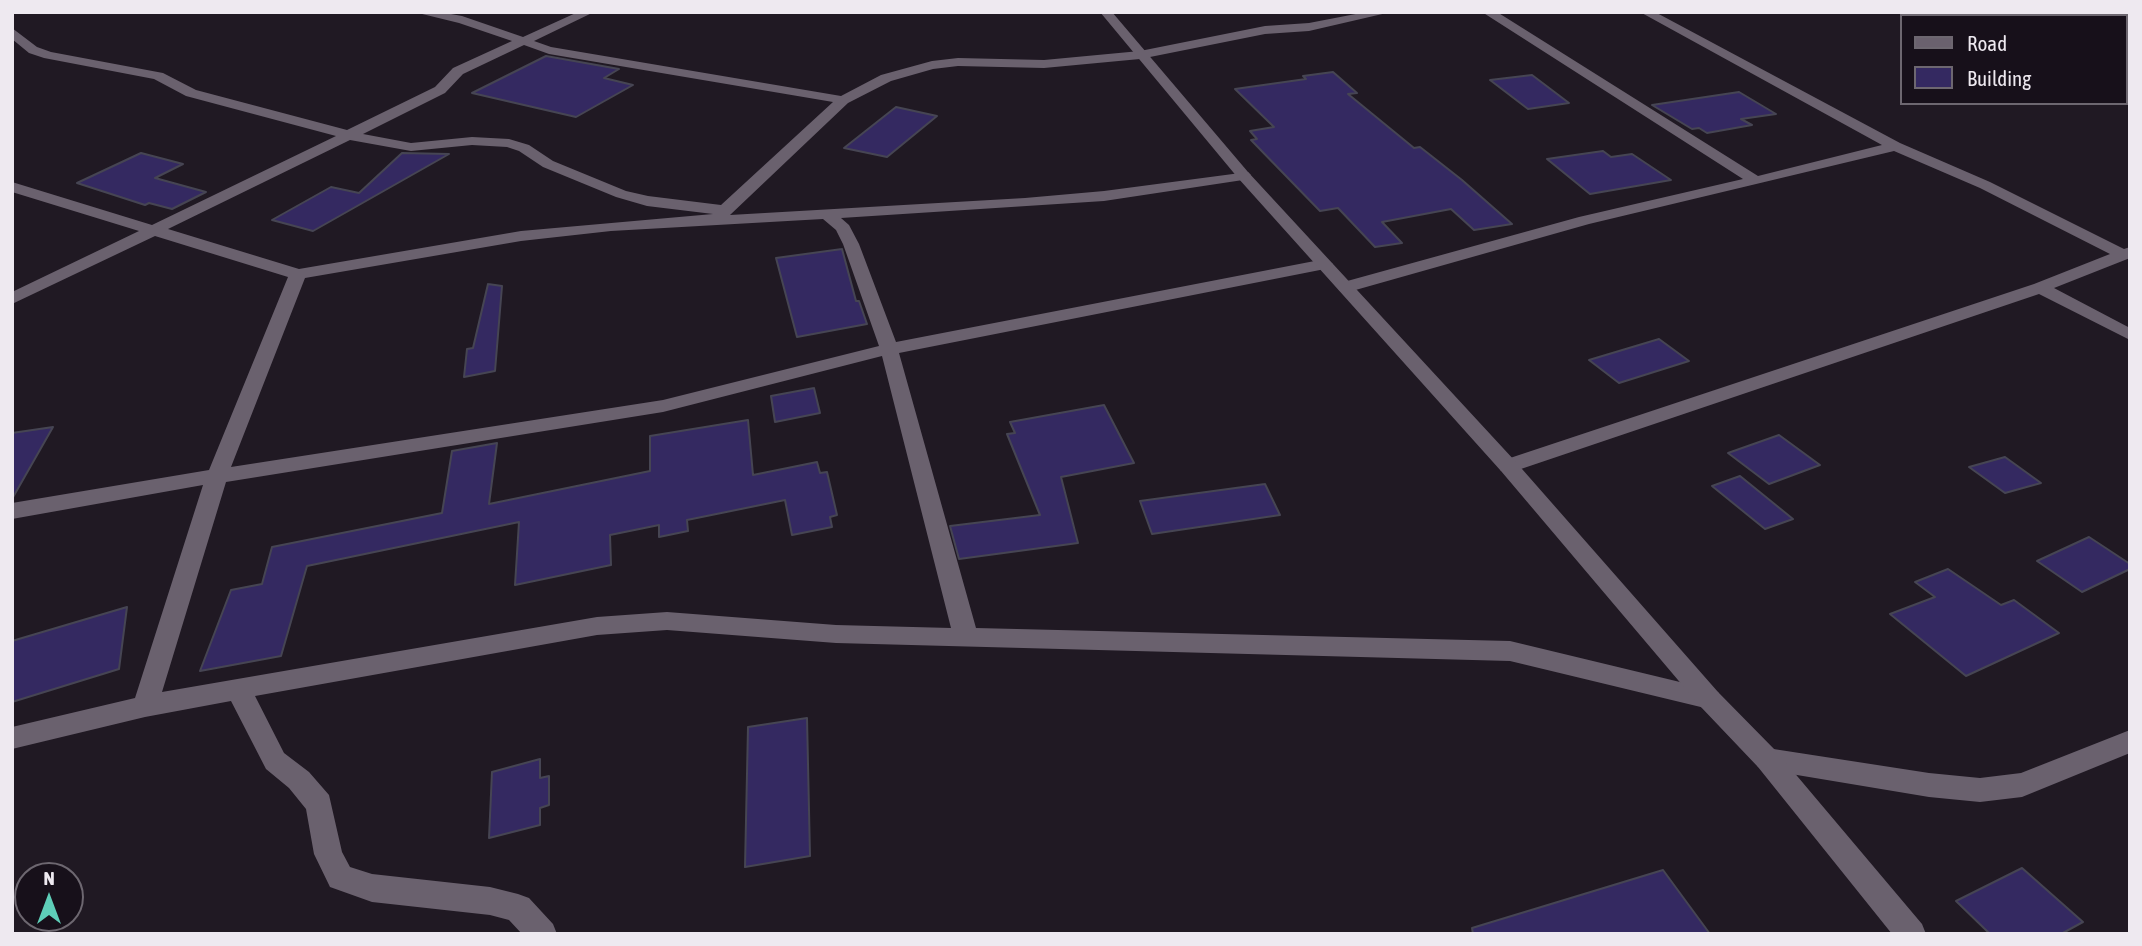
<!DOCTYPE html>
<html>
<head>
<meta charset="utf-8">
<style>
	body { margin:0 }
	#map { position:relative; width:2142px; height:946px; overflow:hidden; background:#201923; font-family:"Asap Condensed",sans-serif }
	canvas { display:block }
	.frame { position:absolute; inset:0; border:14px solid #eee9f0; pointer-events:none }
	.legend { position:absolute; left:1900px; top:14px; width:228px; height:91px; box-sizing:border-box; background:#17101a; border:2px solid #6d6770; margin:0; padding:9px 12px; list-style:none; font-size:21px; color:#eee9f0 }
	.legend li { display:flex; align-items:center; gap:14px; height:35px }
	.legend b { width:35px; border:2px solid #6d6770 }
	.north { position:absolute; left:14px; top:862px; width:70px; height:70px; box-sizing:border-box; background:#17101a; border:2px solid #6d6770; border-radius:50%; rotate:0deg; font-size:19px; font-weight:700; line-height:28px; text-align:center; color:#eee9f0 }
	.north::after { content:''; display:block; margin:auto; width:24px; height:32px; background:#5eceb8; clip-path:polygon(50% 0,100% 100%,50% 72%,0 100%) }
</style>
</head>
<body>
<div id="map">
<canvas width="2142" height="946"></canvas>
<div class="frame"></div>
<ul class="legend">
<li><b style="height:9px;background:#6a616e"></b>Road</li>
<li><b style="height:19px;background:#342961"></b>Building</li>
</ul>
<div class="north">N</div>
</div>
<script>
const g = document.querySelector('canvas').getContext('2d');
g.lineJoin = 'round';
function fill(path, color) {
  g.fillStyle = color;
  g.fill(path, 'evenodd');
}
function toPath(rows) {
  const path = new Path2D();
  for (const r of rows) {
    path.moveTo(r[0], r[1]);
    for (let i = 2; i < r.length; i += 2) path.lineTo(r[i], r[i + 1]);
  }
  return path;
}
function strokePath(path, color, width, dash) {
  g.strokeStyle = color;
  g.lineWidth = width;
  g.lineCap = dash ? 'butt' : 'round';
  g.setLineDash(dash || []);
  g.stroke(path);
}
const building = toPath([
	[546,56,619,69,604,78,633,85,576,117,472,93,546,56],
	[1333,72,1357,93,1348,94,1414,148,1420,147,1462,180,1512,224,1474,230,1451,209,1382,222,1402,243,1375,247,1338,208,1320,211,1251,140,1257,139,1250,131,1274,127,1235,89,1306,79,1303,76,1333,72],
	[1532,75,1569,103,1528,109,1490,80,1532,75],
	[1739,92,1776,114,1741,119,1752,125,1707,133,1699,128,1692,129,1652,105,1739,92],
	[896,107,937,116,887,157,844,148,896,107],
	[1603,151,1611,157,1632,154,1671,180,1590,194,1547,159,1603,151],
	[141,153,183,164,155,178,206,192,172,209,149,203,145,205,77,183,141,153],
	[402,153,449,154,313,231,272,220,331,187,359,193,402,153],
	[842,249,856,301,859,301,867,324,797,337,776,258,842,249],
	[488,284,502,286,495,371,464,377,467,349,473,348,488,284],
	[1659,339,1689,361,1619,383,1589,360,1659,339],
	[814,388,820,413,775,422,771,396,814,388],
	[1104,405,1134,463,1061,477,1078,543,959,559,950,526,1040,515,1007,434,1015,433,1010,422,1104,405],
	[748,420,753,475,817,462,820,473,827,472,837,515,830,517,832,527,792,535,785,500,687,520,688,531,659,537,659,525,610,535,611,565,515,585,519,522,307,566,281,656,200,671,231,590,262,584,272,547,442,513,452,451,497,443,489,504,650,471,650,436,748,420],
	[53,427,12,499,12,433,53,427],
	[1779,435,1820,465,1769,484,1728,453,1779,435],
	[2005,457,2041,483,2005,493,1969,467,2005,457],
	[1740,476,1793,519,1765,529,1712,486,1740,476],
	[1265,484,1280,515,1152,534,1140,501,1265,484],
	[2089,537,2130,564,2130,569,2082,592,2037,561,2089,537],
	[1948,569,2001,605,2014,600,2059,633,1966,676,1890,614,1935,597,1915,582,1948,569],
	[127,607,119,669,12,702,12,641,127,607],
	[807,718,810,856,745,867,748,727,807,718],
	[540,759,540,778,549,776,549,805,540,808,540,825,489,838,492,772,540,759],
	[2022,868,2083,922,2061,934,1990,934,1956,901,2022,868],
	[1663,870,1710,934,1473,934,1472,928,1663,870]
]);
const street = toPath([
	[414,12,440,12,462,16,523,37,578,12,594,12,534,41,551,47,841,96,881,75,932,61,958,58,1044,60,1140,51,1265,26,1309,23,1366,12,1391,12,1309,31,1265,34,1140,59,1044,68,958,66,933,69,891,81,848,103,730,215,1025,198,1104,191,1248,172,1251,175,1248,178,1243,180,1104,201,841,218,849,225,859,244,896,342,1325,259,1333,264,1325,269,899,353,976,628,1510,641,1709,689,1718,692,1722,699,1718,706,1709,709,1510,661,836,643,667,630,597,635,255,696,284,753,309,772,329,795,342,852,350,867,372,874,490,887,518,894,529,898,553,924,557,934,522,934,509,920,490,915,372,902,330,887,314,854,306,809,289,788,266,769,231,701,145,717,12,749,12,727,135,698,203,485,12,519,12,503,209,470,288,277,155,236,12,304,12,292,139,231,12,192,12,182,152,225,336,136,186,96,154,79,44,58,29,53,12,39,12,28,37,47,51,52,163,73,196,90,347,130,435,87,453,68,512,41,459,23,414,12],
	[524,45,549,54,833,102,721,205,648,196,626,191,553,161,529,145,509,139,472,137,411,143,363,134,445,93,463,74,524,45],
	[350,140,411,151,472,145,507,147,519,151,543,167,616,197,647,206,713,214,521,231,299,269,168,229,350,140],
	[823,219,836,230,843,244,879,346,663,400,231,467,305,278,521,241,611,231,823,219],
	[882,356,951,628,836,625,667,612,597,617,162,692,226,482,663,412,882,356],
	[1482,12,1497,12,1758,176,1882,145,1640,12,1655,12,1900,143,1990,182,2124,249,2130,247,2130,258,2054,288,2130,328,2130,340,2039,294,1515,471,1501,471,1498,466,1501,461,2034,284,2110,254,1980,188,1894,151,1589,224,1352,291,1340,291,1337,287,1340,283,1579,217,1743,179,1482,12],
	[2130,730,2130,753,2022,797,1980,802,1929,797,1767,770,1758,767,1754,759,1758,751,1767,748,1929,773,1980,778,2021,773,2130,730]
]);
const secondary = toPath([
	[1100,12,1112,12,1248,172,1515,461,1718,692,1776,751,1922,924,1926,934,1892,934,1758,767,1700,706,1501,471,1238,178,1100,12]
]);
fill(building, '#342961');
strokePath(building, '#464553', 2);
fill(street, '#6a616e');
fill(secondary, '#6a616e');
</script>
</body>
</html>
